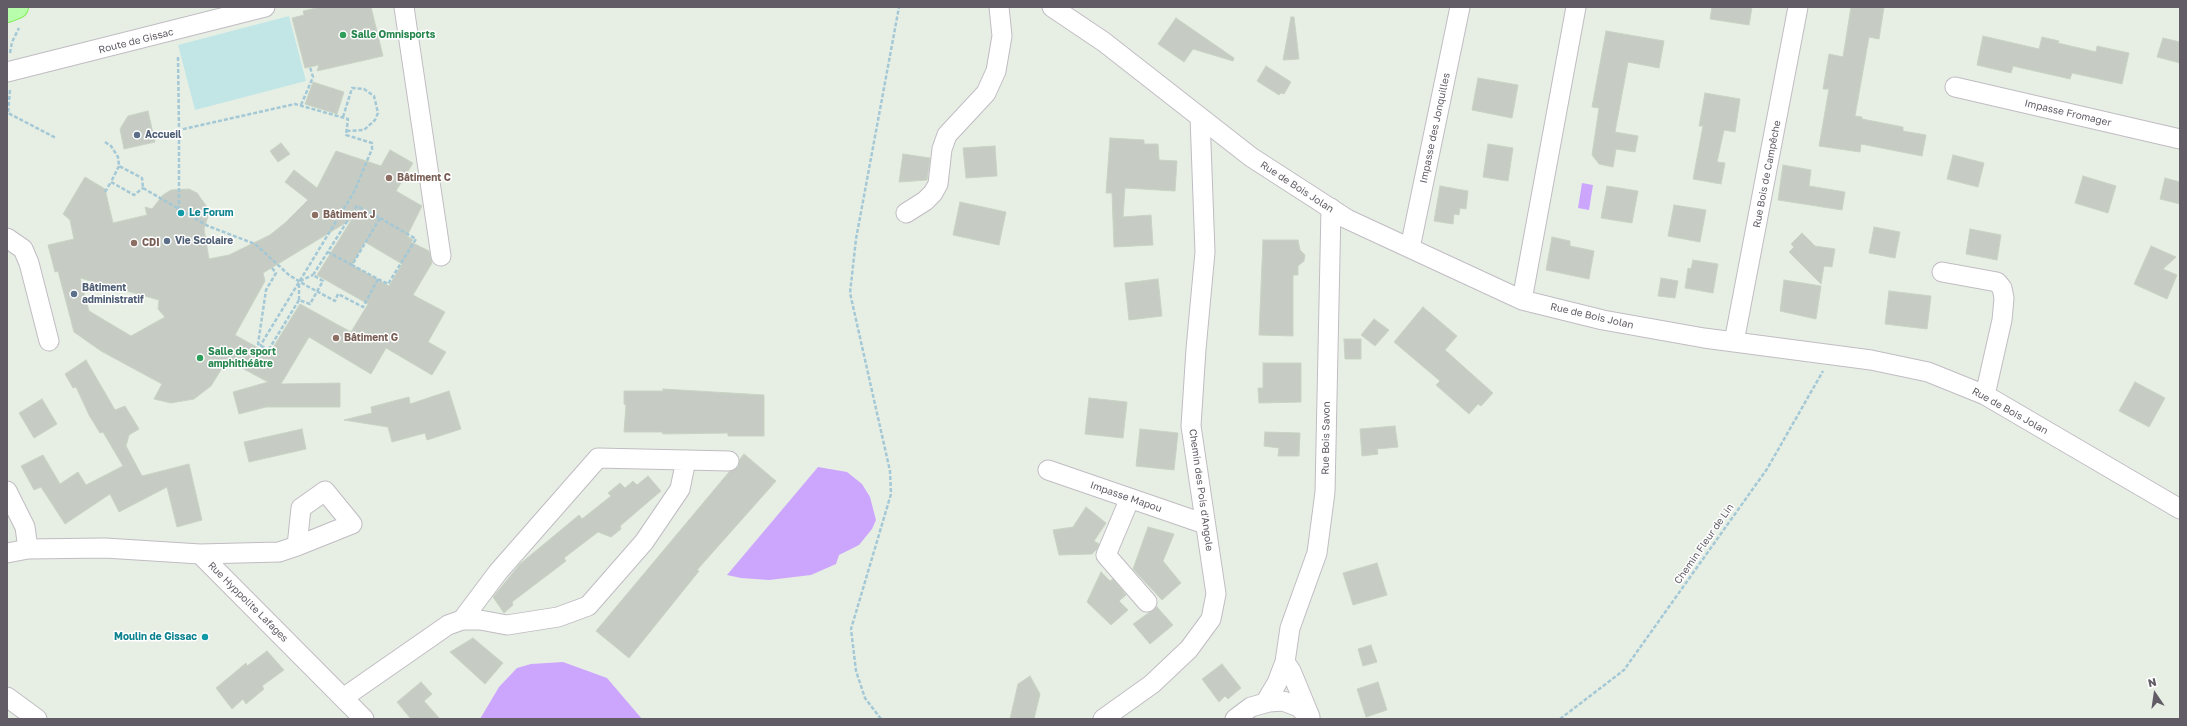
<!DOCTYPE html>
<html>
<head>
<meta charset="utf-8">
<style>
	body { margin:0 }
	#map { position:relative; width:2187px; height:726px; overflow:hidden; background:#e7efe5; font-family:"Golos Text",sans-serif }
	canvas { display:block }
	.frame { position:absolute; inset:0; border:8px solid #615c65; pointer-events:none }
	.north { position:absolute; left:2135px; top:674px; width:40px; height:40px; -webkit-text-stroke:3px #fff; paint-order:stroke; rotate:347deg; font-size:11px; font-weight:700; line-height:16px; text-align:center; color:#615c65 }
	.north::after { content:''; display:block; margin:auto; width:14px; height:18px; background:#615c65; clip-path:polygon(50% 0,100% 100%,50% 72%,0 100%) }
</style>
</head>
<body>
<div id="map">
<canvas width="2187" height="726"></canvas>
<div class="frame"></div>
<div class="north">N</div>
</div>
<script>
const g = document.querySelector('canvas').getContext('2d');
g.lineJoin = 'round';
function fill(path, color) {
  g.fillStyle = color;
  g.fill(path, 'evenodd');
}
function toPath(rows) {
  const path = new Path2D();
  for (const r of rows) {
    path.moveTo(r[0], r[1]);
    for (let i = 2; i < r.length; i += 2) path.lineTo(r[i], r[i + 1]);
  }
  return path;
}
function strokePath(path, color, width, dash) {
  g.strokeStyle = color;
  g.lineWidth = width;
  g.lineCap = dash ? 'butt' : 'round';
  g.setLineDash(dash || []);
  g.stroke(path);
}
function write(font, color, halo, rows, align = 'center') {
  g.font = font + ' "Golos Text",sans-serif';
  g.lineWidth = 3;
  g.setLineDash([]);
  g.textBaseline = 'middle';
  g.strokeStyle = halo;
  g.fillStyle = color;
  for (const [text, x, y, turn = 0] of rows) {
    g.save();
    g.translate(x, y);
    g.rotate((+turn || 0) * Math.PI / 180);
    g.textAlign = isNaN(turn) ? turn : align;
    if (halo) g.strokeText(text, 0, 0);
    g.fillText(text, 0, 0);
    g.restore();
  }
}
const green = toPath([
	[289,16,306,81,195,110,178,45]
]);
const water = toPath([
	[1582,183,1593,185,1589,210,1578,208],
	[818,467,847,472,862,484,870,497,876,520,872,529,859,545,839,555,836,564,811,575,769,580,741,578,727,575],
	[563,662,607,678,642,719,480,719,499,687,517,668,531,664]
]);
const building = toPath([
	[321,7,371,7,383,56,317,71,319,65,305,68,292,18,304,15,303,11,321,7],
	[1712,7,1752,7,1749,25,1710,19,1712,7],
	[1851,7,1884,7,1879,39,1869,37,1855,116,1862,117,1862,119,1903,127,1903,131,1926,135,1922,156,1861,144,1860,152,1819,146,1829,89,1823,89,1829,54,1843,57,1851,7],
	[1291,17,1294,17,1299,59,1283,60,1291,17],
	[1176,18,1234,58,1233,61,1193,49,1184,62,1158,44,1176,18],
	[1606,31,1664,41,1659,68,1628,62,1615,132,1638,136,1635,152,1616,149,1613,167,1599,164,1592,155,1599,108,1592,107,1606,31],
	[1983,36,2039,49,2042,37,2059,41,2058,43,2096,52,2097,46,2129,53,2122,84,2072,73,2070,79,2013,66,2011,73,1977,65,1983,36],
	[2163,38,2180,42,2180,63,2157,57,2163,38],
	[1266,66,1291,82,1284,94,1281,93,1279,95,1257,81,1266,66],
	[1478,78,1518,85,1512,118,1472,110,1478,78],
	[313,82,344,92,337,114,305,104,313,82],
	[1705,93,1740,99,1735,132,1724,130,1717,162,1725,163,1721,184,1693,179,1703,126,1699,126,1705,93],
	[148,111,155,142,124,149,120,129,128,116,148,111],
	[1110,138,1144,140,1144,144,1158,144,1159,160,1177,161,1175,191,1125,188,1123,217,1151,215,1153,245,1114,247,1112,193,1106,193,1110,138],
	[281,143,290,154,278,162,270,151,281,143],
	[1488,144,1513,148,1508,181,1483,177,1488,144],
	[995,146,997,176,966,178,963,148,995,146],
	[390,150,413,163,396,191,422,206,407,236,413,240,411,242,429,251,432,263,413,295,445,312,428,342,446,352,432,375,386,348,371,374,309,337,281,384,340,383,340,407,266,407,239,414,233,392,268,382,227,360,211,386,194,399,171,403,154,399,162,384,101,351,74,332,58,271,55,272,48,245,74,239,70,220,63,214,85,177,105,189,113,223,147,215,145,207,152,209,163,195,171,190,189,189,197,193,207,207,208,216,204,229,209,259,229,255,270,235,286,222,308,200,285,182,294,170,317,188,336,151,381,166,390,150],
	[352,219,317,275,368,304,351,332,300,304,269,354,235,335,265,281,263,273,352,219],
	[365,242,402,264,389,286,352,265,365,242],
	[80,278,159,300,158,309,165,317,131,336,89,311,80,278],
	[903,154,930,158,927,180,899,182,903,154],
	[1953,155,1984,163,1978,187,1947,179,1953,155],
	[1783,165,1811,170,1809,186,1845,192,1842,210,1778,200,1783,165],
	[2083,176,2116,186,2108,213,2075,203,2083,176],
	[2165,178,2180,182,2180,204,2160,199,2165,178],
	[1440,186,1468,191,1466,209,1460,208,1459,215,1454,214,1453,224,1434,221,1440,186],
	[1607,186,1638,191,1632,223,1601,218,1607,186],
	[960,202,1006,212,999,245,953,235,960,202],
	[1674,205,1706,210,1700,242,1668,236,1674,205],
	[1874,227,1900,232,1895,258,1869,253,1874,227],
	[1970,229,2001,235,1997,260,1966,254,1970,229],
	[1802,233,1815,246,1835,249,1832,267,1824,266,1821,284,1789,252,1794,247,1791,244,1802,233],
	[1552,237,1570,241,1570,246,1594,251,1589,279,1546,270,1552,237],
	[1263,240,1298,240,1300,250,1305,255,1304,261,1298,266,1298,275,1293,275,1293,336,1259,335,1263,240],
	[2151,246,2176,257,2163,269,2177,275,2167,299,2134,284,2151,246],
	[1693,260,1718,264,1713,293,1685,288,1688,268,1691,269,1693,260],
	[1661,278,1678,281,1675,298,1658,296,1661,278],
	[1158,279,1162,316,1129,320,1125,283,1158,279],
	[1784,280,1821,286,1816,319,1780,311,1784,280],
	[1889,291,1931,296,1927,329,1885,324,1889,291],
	[1423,307,1457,336,1445,350,1493,393,1481,406,1478,404,1469,414,1436,385,1440,381,1394,342,1423,307],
	[1374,319,1389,330,1375,346,1361,335,1374,319],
	[1344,339,1361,339,1361,359,1345,359,1344,339],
	[86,360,115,410,125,406,139,429,129,435,126,446,142,476,189,464,202,520,177,527,167,487,119,512,110,494,65,524,41,487,34,490,21,466,43,455,60,484,78,472,86,485,123,466,103,432,100,433,89,415,76,387,73,388,65,374,86,360],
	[1263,363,1301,363,1301,402,1259,403,1258,388,1263,388,1263,363],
	[2135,382,2165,398,2149,427,2119,411,2135,382],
	[663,389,764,395,764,436,728,436,728,433,663,434,662,432,624,432,626,405,624,404,624,391,663,391,663,389],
	[449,391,461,429,427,440,425,433,392,442,388,427,344,420,372,413,371,407,409,397,410,404,449,391],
	[1089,398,1127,402,1123,438,1085,434,1089,398],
	[42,399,57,424,34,438,19,413,42,399],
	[1395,426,1398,447,1377,449,1378,454,1362,456,1360,429,1395,426],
	[302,429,306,449,249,462,244,442,302,429],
	[1140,429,1178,433,1174,470,1136,466,1140,429],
	[1265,432,1300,433,1299,456,1278,456,1279,448,1264,446,1265,432],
	[744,454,776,481,697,570,699,571,629,658,596,631,729,472,738,467,740,459,744,454],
	[648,476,661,491,620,526,621,529,611,537,598,532,564,558,566,561,512,602,513,605,504,613,493,597,520,564,579,515,582,519,611,496,608,493,620,483,625,488,633,481,637,485,648,476],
	[1086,507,1106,523,1094,541,1099,544,1097,549,1092,554,1059,555,1053,530,1073,527,1086,507],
	[1148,527,1174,534,1163,561,1181,583,1162,600,1133,569,1148,527],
	[1377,563,1387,595,1353,605,1343,573,1377,563],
	[1101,572,1110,581,1113,579,1126,595,1119,601,1128,610,1111,625,1087,602,1101,572],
	[1157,607,1173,625,1150,644,1133,624,1157,607],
	[473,638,503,663,485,684,450,652,473,638],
	[1371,645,1377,662,1363,666,1358,649,1371,645],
	[267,651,284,670,262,686,264,689,246,704,243,699,232,709,216,688,246,663,247,666,267,651],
	[1222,664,1241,688,1228,699,1225,696,1219,702,1202,679,1222,664],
	[1030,676,1040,694,1034,719,1010,719,1018,684,1030,676],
	[421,682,432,694,424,701,440,719,411,719,397,702,421,682],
	[1378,682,1387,710,1366,717,1357,689,1378,682]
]);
const path = toPath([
	[10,53,12,42,19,28],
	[178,57,179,130],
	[10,90,8,113,56,138],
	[301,105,313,77,310,67],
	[343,117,352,88,364,89,374,96,378,113,375,120,364,130,347,131],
	[105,142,111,146,118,157,119,166,142,178,143,188],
	[119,166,111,182,134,195,143,188],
	[143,188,208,226,255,244,289,275,307,286,335,301,338,294,363,307,378,279,352,265],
	[105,192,111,182],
	[179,210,179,130,295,104,348,119,346,135,372,143,372,149,354,192,260,346],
	[272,268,276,273,266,290,258,344,265,348,263,352,266,354,299,300,310,304,323,281,313,275,357,206,380,218,352,265,328,252],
	[378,279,388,284,416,239,380,218],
	[300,281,313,275],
	[299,300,299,282],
	[881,719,865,698,856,671,851,629,891,494,890,471,850,293,856,239,899,7],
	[1560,719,1624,670,1767,469,1823,371]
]);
const minor = toPath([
	[404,7,441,256],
	[1052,7,1104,42,1251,157,1347,219,1522,300,1603,320,1704,338,1871,360,1928,372,1985,395,2180,509],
	[7,72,265,7],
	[1955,87,2180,139],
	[906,213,925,201,933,193,938,184,942,149,947,135,986,93,996,71,1002,36,999,7],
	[7,238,23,249,29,263,49,341],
	[1410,248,1460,7],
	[1942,272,1997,282,2002,288,2004,298,2002,320,1985,395],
	[1522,300,1576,7],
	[1734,342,1798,7],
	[1048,470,1205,524],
	[7,491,25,527,28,549],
	[1130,498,1106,555,1147,602],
	[7,553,28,549,105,548,200,554,364,719],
	[200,554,279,552,297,546,352,524,325,491,301,508,297,546],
	[462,620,498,572,598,458,729,461],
	[1285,662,1291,671,1310,717],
	[7,697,37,719],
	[343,698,448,625,462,620,480,620,507,625,558,617,588,606,644,542,680,489,686,460],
	[1265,703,1277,683,1285,662,1290,628,1317,553,1325,492,1331,208],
	[1103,719,1152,684,1189,649,1211,619,1216,594,1191,426,1196,349,1205,252,1200,117],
	[1235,719,1251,707,1269,702,1283,701,1299,707,1310,719]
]);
const major = toPath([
	[7,11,17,7]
]);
const markers = [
	[343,35,4,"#2e9e5b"],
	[137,135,4,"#5c6f8a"],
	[389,178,4,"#8d6e63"],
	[181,213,4,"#0f9aa8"],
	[315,215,4,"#8d6e63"],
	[167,241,4,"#5c6f8a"],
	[134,243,4,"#8d6e63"],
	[74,294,4,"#5c6f8a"],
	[336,338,4,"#8d6e63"],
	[200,358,4,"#2e9e5b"],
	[205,637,4,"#0f9aa8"]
];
const leisureNames = [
	["Salle Omnisports",351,35],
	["Salle de sport",208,352],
	["amphithéâtre",208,364]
];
const streetNames = [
	["Route de Gissac",136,41,-14],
	["Impasse Fromager",2068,113,13],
	["Impasse des Jonquilles",1435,128,-78],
	["Rue Bois de Campêche",1767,174,-79],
	["Rue de Bois Jolan",1297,187,33],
	["Rue de Bois Jolan",1592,316,13],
	["Rue de Bois Jolan",2010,411,29],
	["Rue Bois Savon",1326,438,-89],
	["Chemin des Pois d'Angole",1201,490,82],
	["Impasse Mapou",1126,497,19],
	["Chemin Fleur de Lin",1704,544,-55],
	["Rue Hyppolite Lafages",248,602,45]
];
const serviceNames = [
	["Accueil",145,135],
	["Vie Scolaire",175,241],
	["Bâtiment",82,288],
	["administratif",82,300]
];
const educationNames = [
	["Bâtiment C",397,178],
	["Bâtiment J",323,215],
	["CDI",142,243],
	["Bâtiment G",344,338]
];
const cultureNames = [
	["Le Forum",189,213],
	["Moulin de Gissac",197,637,"right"]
];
fill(green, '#c2e6e6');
fill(water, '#cca6fd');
fill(building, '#c6ccc3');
strokePath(building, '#c8d3c3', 1);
strokePath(minor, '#c0bcc3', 21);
strokePath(major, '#86ef5e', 24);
strokePath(path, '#a4c8d5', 2.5, [4, 2]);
strokePath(minor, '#fff', 19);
strokePath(major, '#b8fdab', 22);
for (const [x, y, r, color] of markers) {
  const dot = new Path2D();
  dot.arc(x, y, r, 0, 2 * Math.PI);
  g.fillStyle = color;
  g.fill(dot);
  strokePath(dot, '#fff', 1.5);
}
write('bold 10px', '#27864d', '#fff', leisureNames, 'left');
write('10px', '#615c65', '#fff', streetNames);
write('bold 10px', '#4e5e75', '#fff', serviceNames, 'left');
write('bold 10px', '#785e54', '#fff', educationNames, 'left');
write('bold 10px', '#0d838f', '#fff', cultureNames, 'left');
</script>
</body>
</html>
